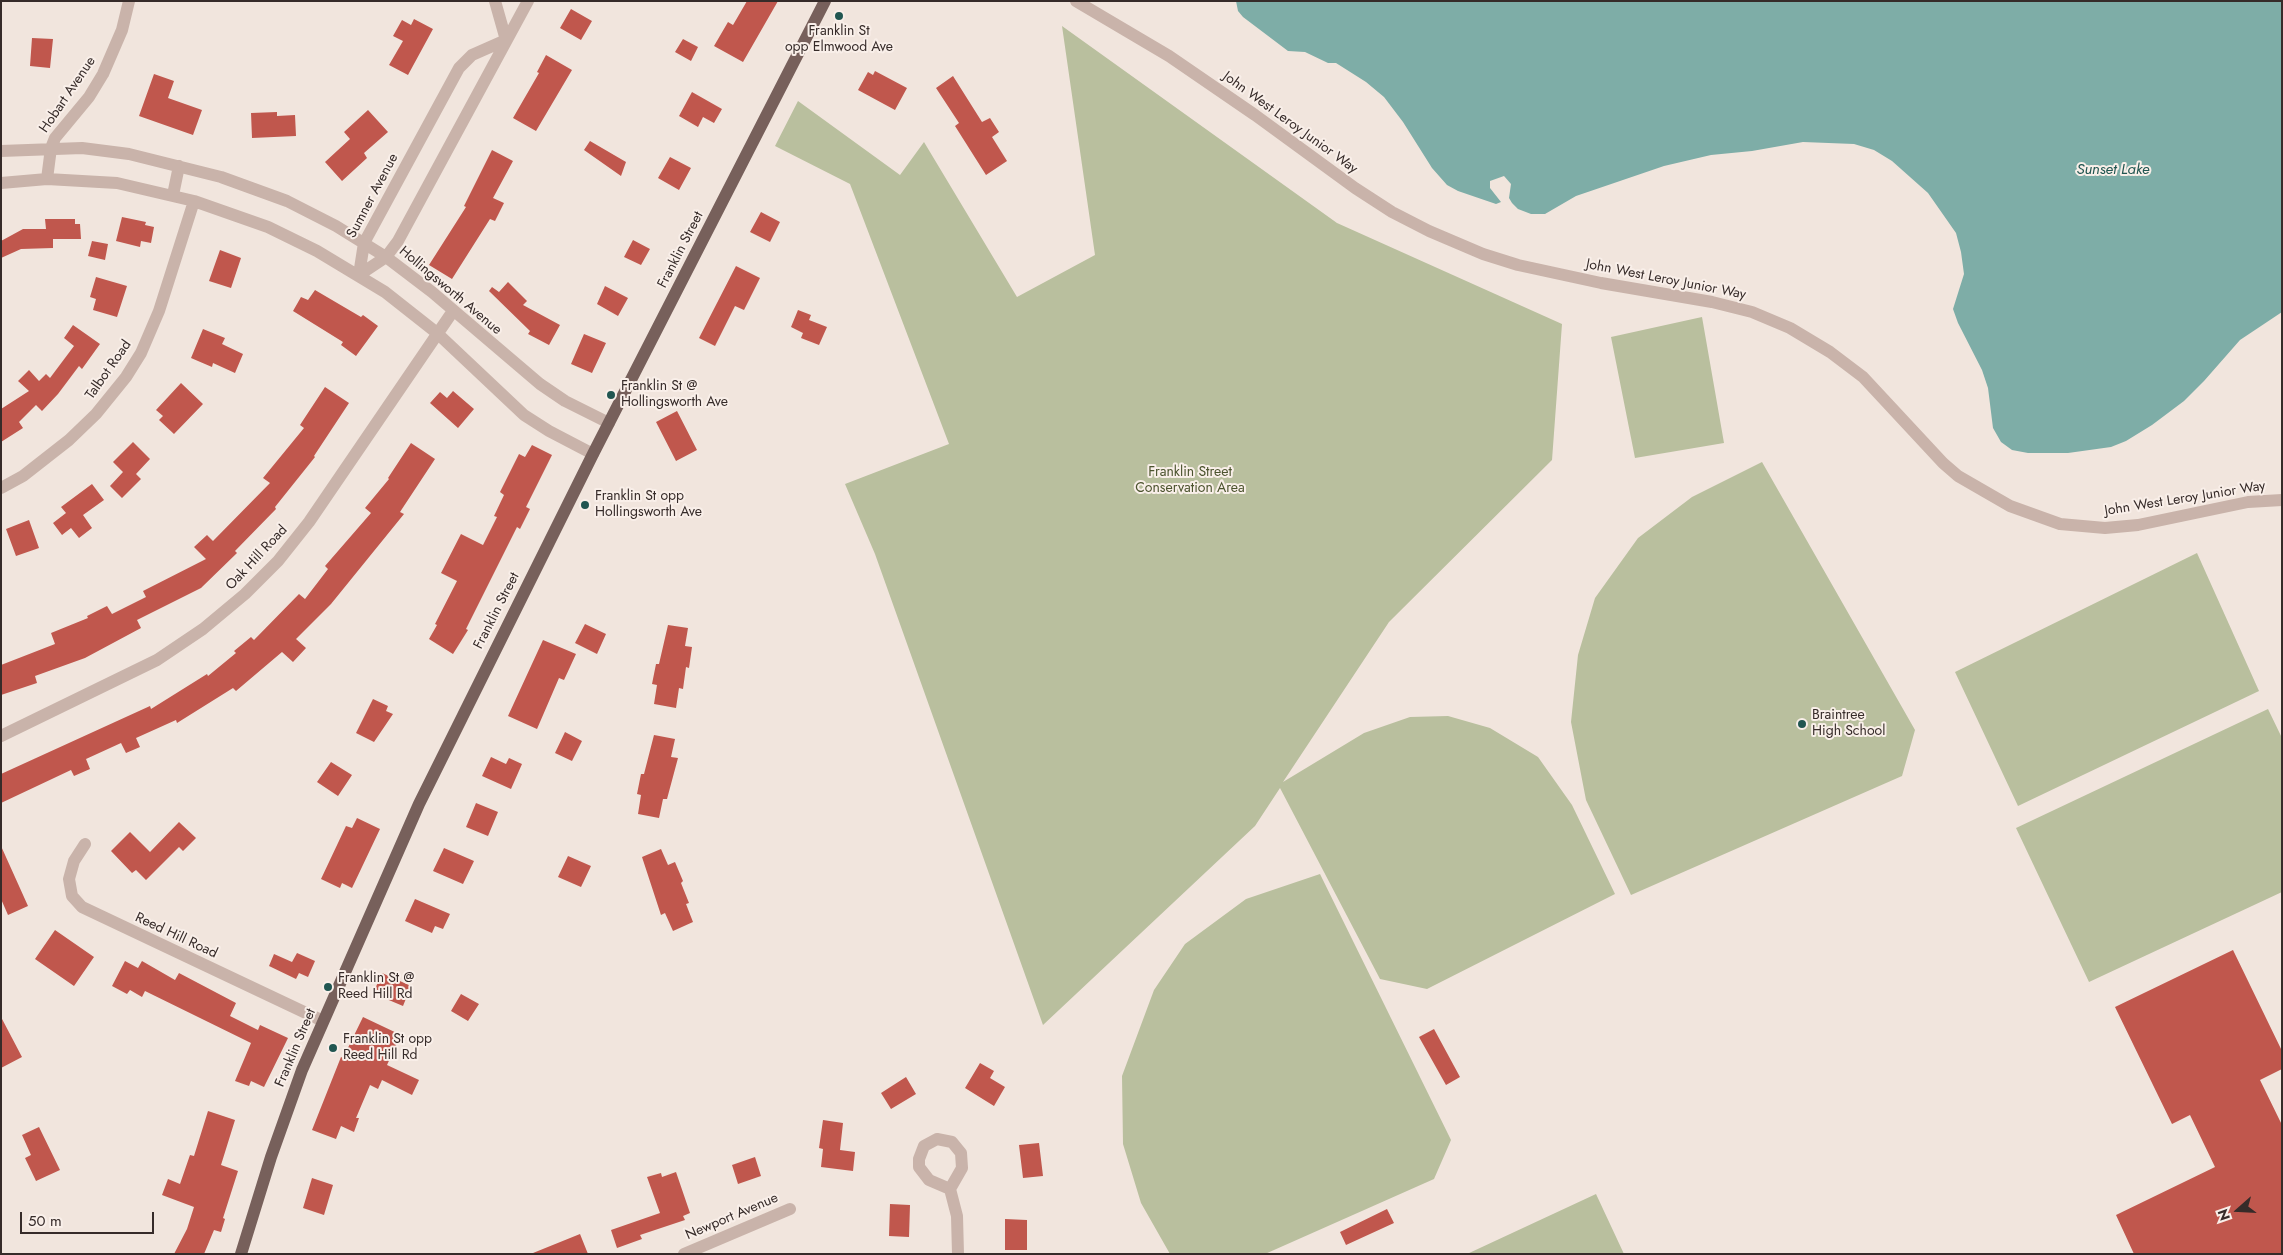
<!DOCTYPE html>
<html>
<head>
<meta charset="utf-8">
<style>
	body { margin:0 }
	#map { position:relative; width:2283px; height:1255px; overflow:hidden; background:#f1e5dd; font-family:Jost,sans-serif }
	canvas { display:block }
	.frame { position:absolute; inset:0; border:2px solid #362b29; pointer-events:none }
	.north { position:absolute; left:2213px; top:1185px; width:50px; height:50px; -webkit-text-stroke:4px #f9efe9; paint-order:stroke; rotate:251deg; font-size:14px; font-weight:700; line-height:20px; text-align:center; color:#362b29 }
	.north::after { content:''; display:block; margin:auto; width:18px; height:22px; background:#362b29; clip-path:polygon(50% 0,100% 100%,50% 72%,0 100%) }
	.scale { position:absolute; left:20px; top:1212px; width:134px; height:22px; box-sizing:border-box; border:2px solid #362b29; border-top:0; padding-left:6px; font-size:15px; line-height:18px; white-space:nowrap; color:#362b29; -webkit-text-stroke:4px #f9efe9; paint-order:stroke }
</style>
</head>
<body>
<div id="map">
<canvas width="2283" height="1255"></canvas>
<div class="frame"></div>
<div class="north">N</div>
<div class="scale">50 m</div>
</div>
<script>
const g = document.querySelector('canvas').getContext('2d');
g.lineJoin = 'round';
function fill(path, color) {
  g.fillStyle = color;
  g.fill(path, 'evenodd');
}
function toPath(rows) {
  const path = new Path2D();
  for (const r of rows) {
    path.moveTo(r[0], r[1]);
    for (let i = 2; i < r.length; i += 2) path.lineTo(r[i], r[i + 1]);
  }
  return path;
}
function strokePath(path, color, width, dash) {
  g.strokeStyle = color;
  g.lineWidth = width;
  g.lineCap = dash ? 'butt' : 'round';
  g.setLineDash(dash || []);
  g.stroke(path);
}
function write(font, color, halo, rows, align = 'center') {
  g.font = font + ' Jost,sans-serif';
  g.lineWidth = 4;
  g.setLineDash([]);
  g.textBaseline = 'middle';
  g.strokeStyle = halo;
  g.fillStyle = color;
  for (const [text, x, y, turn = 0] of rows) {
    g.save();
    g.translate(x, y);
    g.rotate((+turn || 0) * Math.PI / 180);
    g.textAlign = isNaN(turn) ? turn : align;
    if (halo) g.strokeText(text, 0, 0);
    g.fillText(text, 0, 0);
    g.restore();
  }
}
const green = toPath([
	[1062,26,1337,223,1562,324,1552,460,1389,622,1283,782,1364,733,1410,717,1448,716,1490,728,1538,757,1572,805,1615,894,1427,989,1380,979,1280,788,1255,826,1043,1025,875,554,845,484,949,444,850,184,775,146,798,101,900,175,924,142,1017,297,1095,255],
	[1702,317,1724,443,1635,458,1611,337],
	[1762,462,1915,730,1902,776,1631,895,1586,800,1571,722,1578,655,1595,598,1638,538,1692,497],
	[2197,553,2259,691,2018,806,1955,672],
	[2268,709,2282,738,2282,892,2089,982,2016,828],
	[1320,874,1451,1140,1434,1179,1265,1254,1170,1254,1141,1203,1123,1144,1122,1076,1154,990,1185,944,1246,899],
	[1596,1194,1624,1254,1467,1254]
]);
const water = toPath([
	[1236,1,2282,1,2282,312,2240,340,2204,381,2184,401,2152,425,2126,441,2111,447,2068,453,2028,453,2012,450,2001,442,1993,428,1988,388,1982,370,1958,323,1953,309,1964,274,1961,252,1956,233,1928,193,1892,161,1874,150,1854,144,1803,142,1752,151,1711,155,1664,166,1576,196,1545,214,1531,214,1518,209,1512,203,1509,198,1511,184,1504,176,1490,181,1490,188,1501,202,1496,204,1458,191,1447,185,1432,168,1403,122,1384,97,1366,82,1336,63,1328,63,1305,52,1288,51,1243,17,1238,11]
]);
const building = toPath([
	[747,1,778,1,743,62,714,46,728,22,733,25],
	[571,9,592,21,581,40,560,28],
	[414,19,433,29,408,75,389,65,403,41,393,36,402,20,411,25],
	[32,38,53,39,50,68,30,66],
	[683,39,698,47,691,61,675,52],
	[546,55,572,70,536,131,513,118,539,73,537,72],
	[875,71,907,88,895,110,858,90,868,72,873,75],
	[154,74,174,81,168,98,202,110,193,135,139,116],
	[953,76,982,122,990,118,999,132,992,137,1007,161,986,175,955,126,959,123,936,88],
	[692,92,722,109,714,123,703,117,698,127,679,116],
	[368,110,388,132,364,153,367,158,342,181,325,162,350,139,344,132],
	[277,112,277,116,295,115,296,136,252,138,251,113],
	[590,141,626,162,621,176,584,150],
	[492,150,513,161,493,198,504,203,495,221,490,219,452,279,429,265,466,207,464,206],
	[670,157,691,168,679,190,658,178],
	[761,212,780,222,770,242,750,232],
	[122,217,146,222,145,225,154,227,151,243,141,241,140,247,116,241],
	[45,219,75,219,75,224,80,224,81,239,53,239,53,248,21,249,1,258,1,241,23,229,46,229],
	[633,240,650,249,641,265,624,257],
	[92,241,108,244,105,260,88,256],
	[220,250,241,258,231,288,209,281],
	[736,266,760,278,744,310,735,306,715,346,699,338],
	[96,277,127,286,117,317,93,310,96,299,90,297],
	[508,282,527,301,523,305,560,325,549,345,528,334,530,331,489,291,492,287,499,292],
	[605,286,628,298,618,316,597,304],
	[315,290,361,317,363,315,378,326,356,356,341,345,343,342,293,311,301,297,308,300],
	[798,310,811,315,809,320,827,327,819,345,801,338,803,333,791,327],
	[73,325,100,344,82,369,79,366,58,394,42,411,36,405,19,422,23,428,1,442,1,409,29,391,18,381,29,370,39,381,46,374,50,378,74,346,64,338],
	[203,329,225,338,222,344,243,354,235,373,213,363,212,367,191,358],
	[584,334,606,343,592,373,571,364],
	[181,383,203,404,174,434,159,420,163,416,156,410],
	[325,387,349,403,314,456,315,457,275,507,276,509,235,551,237,553,201,588,137,620,141,628,85,658,35,676,37,683,1,695,1,665,55,644,51,633,88,618,87,616,107,606,112,614,146,597,143,591,206,559,194,547,207,535,213,541,270,483,263,478,304,428,300,425],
	[453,391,474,409,458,428,430,403,440,392,447,398],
	[677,411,697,450,676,461,656,422],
	[133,442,150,459,136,474,141,479,122,498,110,486,123,472,113,462],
	[411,443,435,459,400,512,404,514,331,604,296,639,306,648,293,662,282,652,236,691,233,688,177,723,176,720,136,738,140,747,126,753,121,743,86,759,90,769,74,776,71,770,1,803,1,774,150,706,151,709,207,674,208,676,236,653,234,651,251,637,254,640,299,594,305,599,328,569,325,566,371,513,365,508,389,479,388,478],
	[532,445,552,455,526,507,530,509,520,529,517,527,466,629,468,630,453,654,429,639,437,625,435,624,457,581,441,573,461,534,483,545,497,517,494,516,504,495,500,492,519,454,525,457],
	[92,484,104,500,83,515,92,528,79,538,71,528,62,535,53,523,66,513,61,507],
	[29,520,39,548,16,556,6,529],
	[585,624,606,634,597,654,575,643],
	[668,625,688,628,685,646,692,647,689,668,686,667,683,689,679,688,676,708,654,704,657,685,652,684,656,664,659,664],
	[543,640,576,654,564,680,559,678,537,729,508,716],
	[373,699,388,706,386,711,393,714,374,742,356,733],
	[565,732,582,741,572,761,555,753],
	[654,735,675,739,671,757,678,758,667,799,663,799,659,818,638,814,641,795,637,794,641,774,644,774],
	[491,757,506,764,509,758,522,764,511,789,482,776],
	[331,762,352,775,338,796,317,782],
	[476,803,498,812,488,836,466,827],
	[357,818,380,829,352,888,342,883,340,888,321,879,346,826,352,828],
	[179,822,196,838,183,851,179,847,146,880,136,870,132,873,111,851,130,832,150,852],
	[1,846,28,906,8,915,1,899],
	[444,848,474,861,463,884,433,871],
	[661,849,668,865,675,862,683,881,681,883,689,903,686,904,693,922,673,931,665,913,661,915,642,857],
	[568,856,591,866,581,887,558,877],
	[415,899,450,914,443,929,435,926,432,933,405,921],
	[55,930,94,957,74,986,35,959],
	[2233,950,2282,1051,2282,1069,2260,1080,2282,1125,2282,1254,2134,1254,2116,1215,2215,1167,2190,1115,2172,1124,2115,1007],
	[297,953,315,961,308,977,299,973,296,979,269,966,274,954,292,962],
	[125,961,138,968,142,961,175,980,179,973,236,1003,230,1016,258,1030,260,1025,288,1038,264,1087,251,1081,249,1086,235,1081,251,1043,145,991,142,997,130,990,127,994,112,986],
	[382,973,411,986,403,1006,384,998,386,994,375,989],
	[461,994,479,1004,468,1021,451,1011],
	[1,1017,22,1057,1,1068],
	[363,1017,401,1035,387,1065,419,1080,412,1095,382,1080,378,1089,370,1085,356,1118,359,1118,354,1132,341,1126,336,1139,312,1130,341,1057,343,1058],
	[1434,1029,1460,1077,1446,1085,1419,1037],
	[980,1063,994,1071,990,1078,1005,1087,994,1106,965,1088],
	[906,1077,916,1094,891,1109,881,1093],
	[208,1111,235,1120,221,1165,238,1171,223,1218,225,1219,221,1232,214,1230,204,1254,174,1254,187,1229,194,1207,162,1195,168,1179,180,1184,190,1155,194,1156],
	[823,1120,843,1123,840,1150,855,1152,853,1171,821,1167,823,1149,819,1148],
	[39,1127,60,1170,36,1181,25,1158,31,1155,22,1135],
	[1039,1143,1043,1176,1023,1178,1019,1145],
	[755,1157,761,1176,738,1184,732,1165],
	[676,1172,690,1213,683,1216,685,1220,640,1235,642,1239,617,1248,611,1230,660,1213,647,1177,661,1173,662,1177],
	[312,1178,333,1185,324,1215,303,1208],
	[890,1204,910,1205,909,1237,889,1236],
	[1387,1209,1394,1223,1346,1245,1340,1232],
	[1005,1219,1027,1220,1027,1250,1005,1250],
	[580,1234,588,1254,534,1254,533,1253]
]);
const minor = toPath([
	[495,1,506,40],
	[1076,1,1169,56,1255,115,1355,188,1392,212,1429,231,1483,254,1518,265,1601,283,1712,302,1752,312,1790,328,1830,352,1863,377,1943,463,1958,476,2010,506,2060,524,2105,528,2138,525,2248,502,2282,500],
	[506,40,472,55,459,68,364,243,359,275,386,257,398,241,528,1],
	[1,151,82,148,129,154,221,177,287,201,336,226,386,257,432,292,540,384,565,401,609,423],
	[47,179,51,148,55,138,89,97,103,74,122,30,129,1],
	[1,183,47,179,117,183,194,201,268,227,317,251,385,292,437,333,524,415,549,431,593,454],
	[173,195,179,166],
	[1,488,23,476,69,440,96,414,126,377,141,353,159,311,194,201],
	[1,736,157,660,203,629,245,594,278,561,309,522,453,311],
	[85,844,74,861,69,879,72,896,82,907,323,1021],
	[937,1139,952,1142,961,1153,962,1168,950,1189,929,1180,919,1167,919,1159,924,1146,937,1139],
	[950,1189,957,1216,958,1254],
	[684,1254,790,1209]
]);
const major = toPath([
	[241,1254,271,1157,302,1070,419,804,593,454,825,1]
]);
const markers = [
	[839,16,5,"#215651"],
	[611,395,5,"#215651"],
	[585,505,5,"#215651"],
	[1802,724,5,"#215651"],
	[328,987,5,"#215651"],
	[333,1048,5,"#215651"]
];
const poiNames = [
	["Franklin St",839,32,"center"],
	["opp Elmwood Ave",839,48,"center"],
	["Franklin St @",621,387],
	["Hollingsworth Ave",621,403],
	["Franklin St opp",595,497],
	["Hollingsworth Ave",595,513],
	["Braintree",1812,716],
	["High School",1812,732],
	["Franklin St @",338,979],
	["Reed Hill Rd",338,995],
	["Franklin St opp",343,1040],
	["Reed Hill Rd",343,1056]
];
const streetNames = [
	["Hobart Avenue",68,95,-56],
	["John West Leroy Junior Way",1290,123,36],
	["Sumner Avenue",373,196,-62],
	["Franklin Street",681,250,-63],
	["John West Leroy Junior Way",1666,280,11],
	["Hollingsworth Avenue",450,291,40],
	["Talbot Road",109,370,-55],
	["John West Leroy Junior Way",2185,499,-9],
	["Oak Hill Road",257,558,-47],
	["Franklin Street",497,611,-63],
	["Reed Hill Road",176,936,25],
	["Franklin Street",296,1048,-67],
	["Newport Avenue",732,1217,-23]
];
const parkNames = [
	["Franklin Street",1190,473],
	["Conservation Area",1190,489]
];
const waterNames = [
	["Sunset Lake",2113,170]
];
fill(green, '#b9bf9e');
fill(water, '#7eada7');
fill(building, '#c0574d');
strokePath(minor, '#c9b3aa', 12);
strokePath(major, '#77605b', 12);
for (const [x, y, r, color] of markers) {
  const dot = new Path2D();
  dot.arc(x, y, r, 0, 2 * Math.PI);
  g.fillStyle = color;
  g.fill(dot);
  strokePath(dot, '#f9efe9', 2);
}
write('14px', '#362b29', '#f9efe9', poiNames, 'left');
write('14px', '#362b29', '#f9efe9', streetNames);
write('14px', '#4b532e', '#f9efe9', parkNames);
write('italic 15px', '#215651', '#f9efe9', waterNames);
</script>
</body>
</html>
